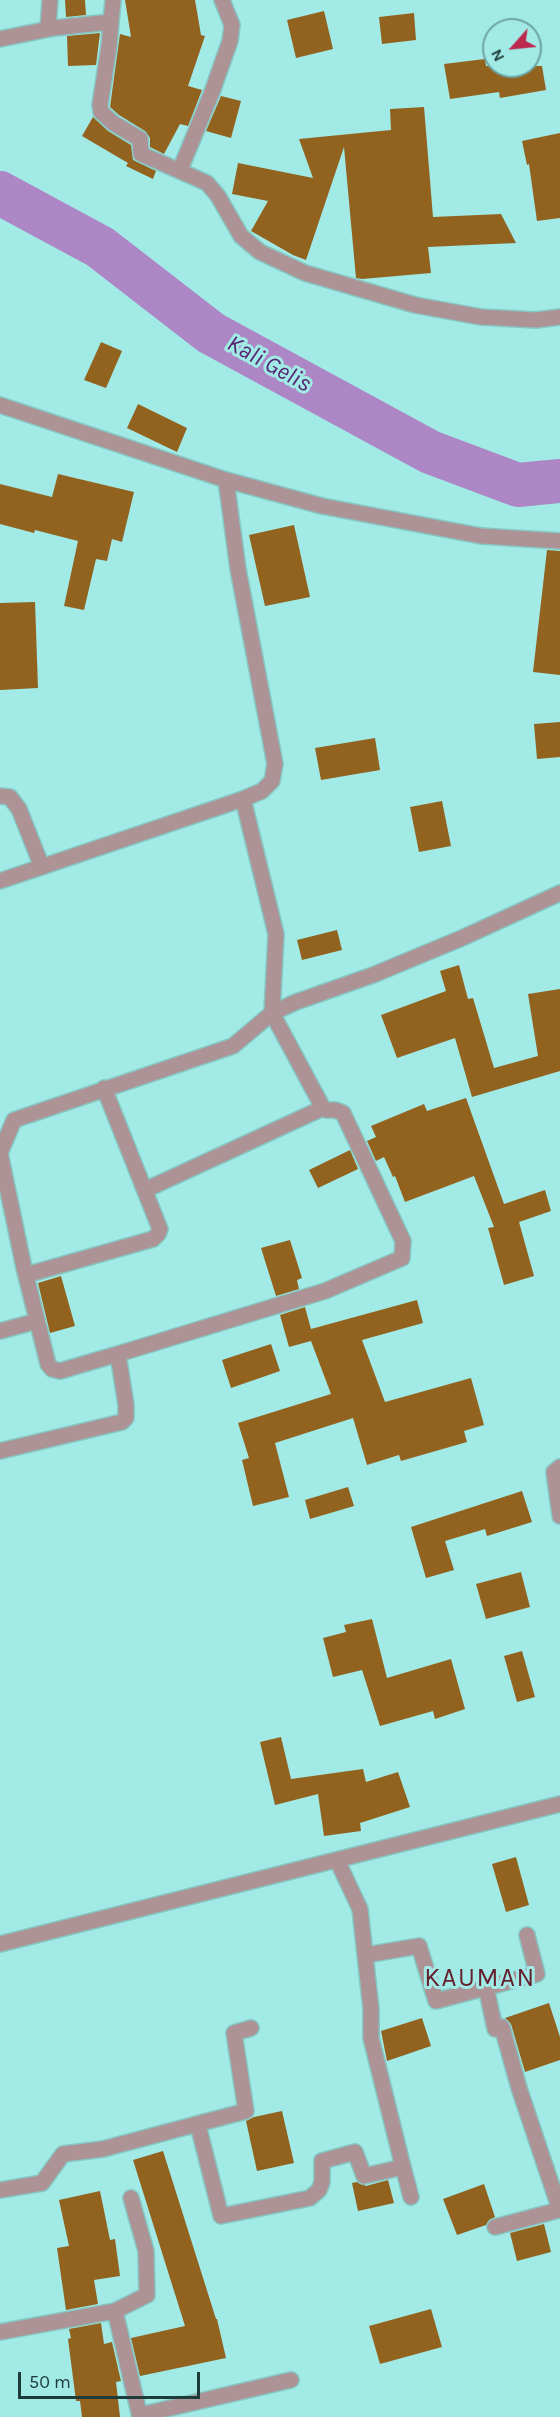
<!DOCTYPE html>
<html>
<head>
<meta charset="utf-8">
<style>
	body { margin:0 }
	#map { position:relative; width:560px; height:2417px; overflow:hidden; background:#a2eae6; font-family:Karla,sans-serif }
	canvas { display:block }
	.north { position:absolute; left:482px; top:18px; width:60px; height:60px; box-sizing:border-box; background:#a2eae6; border:2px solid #6da4a1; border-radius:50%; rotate:243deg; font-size:16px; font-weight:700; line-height:24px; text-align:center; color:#1d3b39 }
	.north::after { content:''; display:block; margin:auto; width:21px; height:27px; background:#bb2a4e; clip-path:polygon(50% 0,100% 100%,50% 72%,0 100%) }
	.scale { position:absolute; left:18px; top:2372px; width:182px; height:27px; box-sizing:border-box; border:3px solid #1d3b39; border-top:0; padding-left:8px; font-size:18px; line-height:21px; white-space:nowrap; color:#1d3b39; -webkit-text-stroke:4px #a2eae6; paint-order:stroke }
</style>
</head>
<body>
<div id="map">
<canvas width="560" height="2417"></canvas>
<div class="north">N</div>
<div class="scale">50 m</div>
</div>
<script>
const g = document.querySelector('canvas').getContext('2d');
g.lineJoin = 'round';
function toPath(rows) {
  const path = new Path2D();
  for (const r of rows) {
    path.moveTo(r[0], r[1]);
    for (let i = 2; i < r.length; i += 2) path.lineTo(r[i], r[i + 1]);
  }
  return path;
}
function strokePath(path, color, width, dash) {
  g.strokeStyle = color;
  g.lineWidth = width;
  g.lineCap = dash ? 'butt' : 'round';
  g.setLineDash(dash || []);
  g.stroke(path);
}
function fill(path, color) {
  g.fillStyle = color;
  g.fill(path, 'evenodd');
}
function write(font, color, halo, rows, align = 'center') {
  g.font = font + ' Karla,sans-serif';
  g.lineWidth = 6;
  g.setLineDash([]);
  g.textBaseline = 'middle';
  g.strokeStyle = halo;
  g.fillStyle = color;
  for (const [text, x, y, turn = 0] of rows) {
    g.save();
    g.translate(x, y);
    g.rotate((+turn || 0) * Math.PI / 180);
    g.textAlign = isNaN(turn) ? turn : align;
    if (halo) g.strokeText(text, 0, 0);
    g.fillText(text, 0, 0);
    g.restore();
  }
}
const river = toPath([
	[0,193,100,247,211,333,430,452,518,485,560,481]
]);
const building = toPath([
	[65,0,85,0,86,15,66,17],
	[125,0,195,0,201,35,205,36,188,86,202,90,188,126,180,124,164,154,150,147,150,138,145,131,119,115,110,107,120,34,131,37],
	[324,11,333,49,296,58,287,20],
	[414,13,416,40,382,44,379,17],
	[100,33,96,65,68,66,67,36],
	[485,59,486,66,542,66,546,90,500,98,499,92,450,99,444,64],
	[221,96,241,101,231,138,206,131],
	[424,107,433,217,501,214,516,243,428,247,431,273,362,279,356,278,344,147,306,260,293,255,251,231,268,201,232,194,238,163,313,178,299,139,391,130,390,109],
	[93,117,108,131,131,145,133,160,156,171,153,179,126,166,128,163,82,136],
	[560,133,560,218,537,221,529,164,527,165,522,141],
	[101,342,122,351,106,388,84,380],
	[138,404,187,428,177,452,127,428],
	[58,474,134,492,122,542,112,539,107,561,96,559,84,610,64,606,78,541,35,530,34,533,0,524,0,484,52,497],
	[294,525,310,597,265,606,249,535],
	[547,550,560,551,560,675,533,672],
	[35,602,38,688,0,690,0,603],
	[560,722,560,757,537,759,534,724],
	[375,738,380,770,321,780,315,748],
	[442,801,451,846,419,852,410,807],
	[337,930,342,950,302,960,297,940],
	[459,965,468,999,473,998,494,1068,538,1056,528,994,560,989,560,1071,472,1097,455,1038,397,1058,381,1015,446,991,440,971],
	[466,1098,504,1204,545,1190,551,1211,519,1222,534,1276,504,1285,488,1228,494,1227,474,1176,405,1202,395,1176,393,1177,384,1157,376,1161,367,1141,376,1137,371,1126,424,1104,427,1111],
	[350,1150,358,1169,318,1188,309,1170],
	[290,1240,302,1278,297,1280,299,1289,276,1296,261,1248],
	[61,1276,75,1326,50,1333,38,1283],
	[417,1300,423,1323,362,1340,385,1402,471,1378,484,1425,464,1431,467,1442,401,1461,399,1455,367,1465,353,1418,275,1443,289,1497,253,1506,242,1460,249,1458,238,1423,331,1394,311,1341,289,1347,280,1315,305,1307,311,1329],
	[271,1344,280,1371,231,1388,222,1360],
	[348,1487,354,1506,310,1519,305,1500],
	[522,1491,532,1522,487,1536,485,1529,445,1541,454,1570,426,1578,411,1527],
	[521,1572,530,1607,486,1619,476,1584],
	[372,1619,387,1678,451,1659,465,1709,435,1719,433,1711,380,1726,362,1670,333,1677,323,1638,346,1632,344,1625],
	[522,1651,535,1697,517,1702,504,1656],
	[281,1737,291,1779,363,1769,366,1782,398,1772,410,1807,360,1823,361,1831,324,1836,318,1794,275,1805,260,1742],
	[516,1857,529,1905,506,1912,492,1864],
	[549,2003,560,2037,560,2060,525,2072,511,2024,505,2018],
	[422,2018,431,2046,387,2061,381,2031],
	[282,2111,294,2163,257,2171,246,2121,254,2117],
	[163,2151,216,2319,217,2319,226,2358,140,2376,131,2338,185,2326,133,2160],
	[388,2180,394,2203,358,2211,352,2183,357,2182,366,2186],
	[484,2184,495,2217,489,2220,486,2225,457,2235,443,2199],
	[100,2191,110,2240,115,2239,120,2276,94,2280,98,2304,66,2310,57,2248,69,2246,59,2200],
	[544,2224,551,2252,517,2261,510,2233],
	[431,2309,442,2347,380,2364,369,2326],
	[101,2323,104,2344,112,2342,121,2381,116,2382,120,2417,82,2417,80,2401,76,2401,68,2339,71,2338,69,2329]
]);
const minor = toPath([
	[113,0,109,46,100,105,101,112,113,123,140,139,141,154,207,183,218,196,241,236,260,252,305,273,415,305,481,317,536,320,560,317],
	[48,29,50,0],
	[0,39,54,28,110,22],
	[180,170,212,92,230,41,232,25,222,0],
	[0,405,226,480,322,506,481,536,560,541],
	[0,796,10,797,19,809,42,867],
	[0,881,243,799,262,791,272,781,275,764,238,569,226,480],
	[0,1153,14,1120,233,1046,272,1013,296,1002,373,975,462,938,560,893],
	[0,1153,24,1268,48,1364,52,1369,60,1371,118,1354],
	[145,1190,323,1108],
	[26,1275,153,1239,158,1234,160,1229,104,1088],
	[0,1331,37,1321],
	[0,1451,122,1422,126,1418,126,1405,118,1354,325,1291,402,1258,403,1241,343,1113,335,1110,326,1110,323,1108,272,1013,276,934,243,799],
	[560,1467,554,1472,560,1516],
	[0,1944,560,1804],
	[366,1955,419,1946,436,2001,537,1974,527,1935],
	[486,1987,495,2029,502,2027,519,2088,560,2210],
	[198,2125,221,2216,310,2198,319,2190,322,2182,322,2161,355,2152,364,2176,403,2167,371,2038,371,2009,360,1909,337,1860],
	[403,2167,411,2197],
	[0,2190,42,2183,63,2154,103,2149,246,2111,234,2033,251,2028],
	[495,2227,559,2210],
	[115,2311,140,2417],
	[0,2332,115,2311,147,2295,146,2251,131,2198],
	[140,2415,291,2380]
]);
const waterNames = [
	["Kali Gelis",269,364,29]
];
const quarterNames = [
	["KAUMAN",480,1979]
];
strokePath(river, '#ad86c5', 44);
fill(building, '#92631f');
strokePath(minor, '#87c7c3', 18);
strokePath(minor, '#ad9395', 15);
write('italic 24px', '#572471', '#a2eae6', waterNames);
g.letterSpacing = '1.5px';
write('26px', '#651f2d', '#a2eae6', quarterNames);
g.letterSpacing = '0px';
</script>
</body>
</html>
